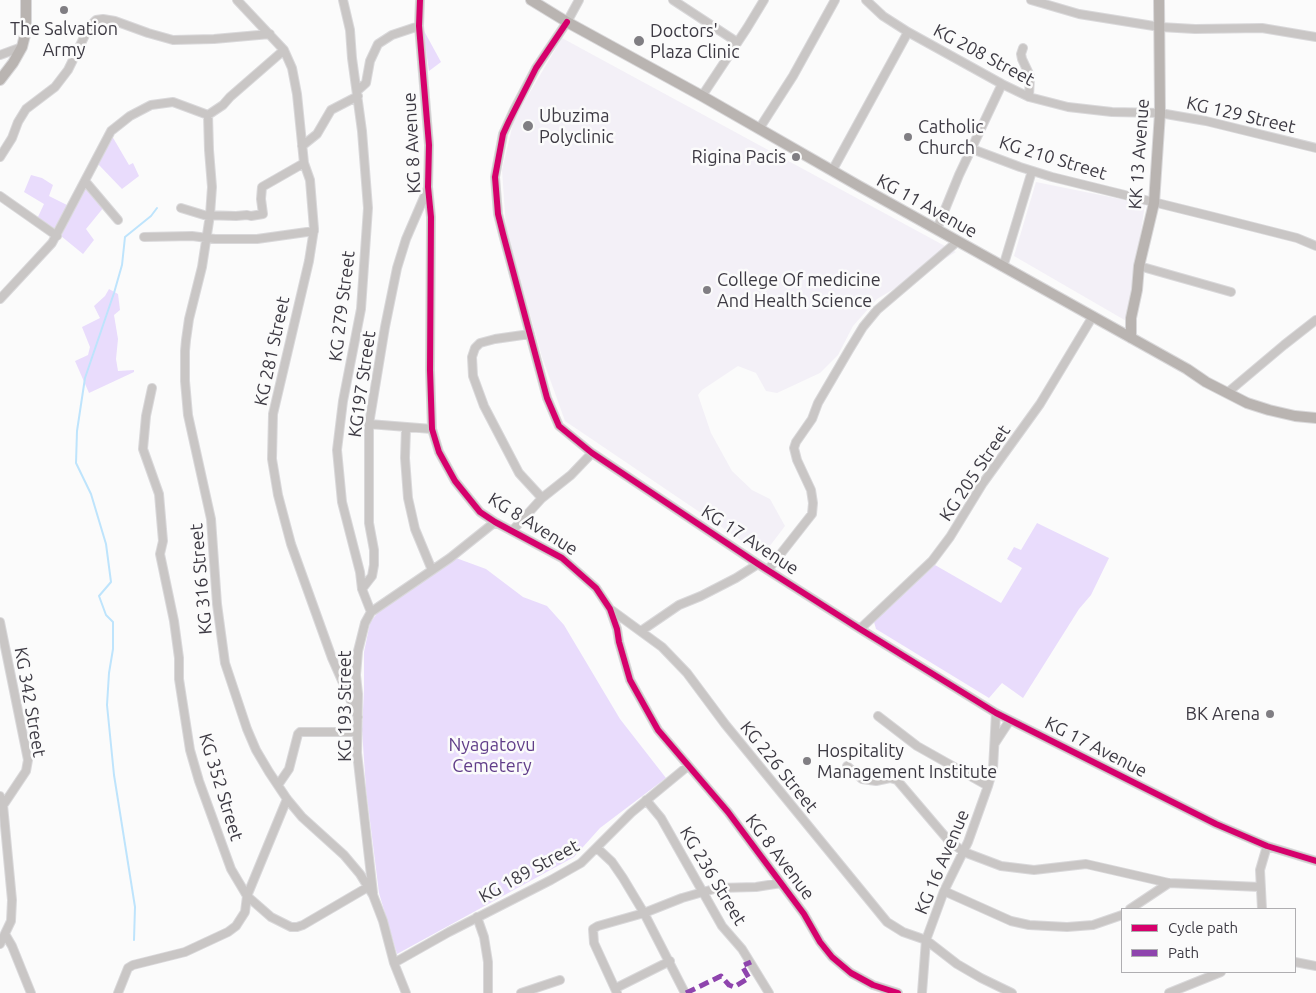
<!DOCTYPE html>
<html>
<head>
<meta charset="utf-8">
<style>
	body { margin:0 }
	#map { position:relative; width:1316px; height:993px; overflow:hidden; background:#fbfbfb; font-family:Ubuntu,sans-serif }
	canvas { display:block }
	.legend { position:absolute; left:1121px; top:908px; width:175px; height:65px; box-sizing:border-box; background:#fbfbfb; border:1px solid #afaeb1; margin:0; padding:6px 9px; list-style:none; font-size:15px; color:#3d3a43 }
	.legend li { display:flex; align-items:center; gap:10px; height:25px }
	.legend b { width:25px; border:1px solid #afaeb1 }
</style>
</head>
<body>
<div id="map">
<canvas width="1316" height="993"></canvas>
<ul class="legend">
<li><b style="height:6px;background:#d6006c"></b>Cycle path</li>
<li><b style="height:6px;background:#8e44ad"></b>Path</li>
</ul>
</div>
<script>
const g = document.querySelector('canvas').getContext('2d');
g.lineJoin = 'round';
function fill(path, color) {
  g.fillStyle = color;
  g.fill(path, 'evenodd');
}
function toPath(rows) {
  const path = new Path2D();
  for (const r of rows) {
    path.moveTo(r[0], r[1]);
    for (let i = 2; i < r.length; i += 2) path.lineTo(r[i], r[i + 1]);
  }
  return path;
}
function strokePath(path, color, width, dash) {
  g.strokeStyle = color;
  g.lineWidth = width;
  g.lineCap = dash ? 'butt' : 'round';
  g.setLineDash(dash || []);
  g.stroke(path);
}
function write(font, color, halo, rows, align = 'center') {
  g.font = font + ' Ubuntu,sans-serif';
  g.lineWidth = 5;
  g.setLineDash([]);
  g.textBaseline = 'middle';
  g.strokeStyle = halo;
  g.fillStyle = color;
  for (const [text, x, y, turn = 0] of rows) {
    g.save();
    g.translate(x, y);
    g.rotate((+turn || 0) * Math.PI / 180);
    g.textAlign = isNaN(turn) ? turn : align;
    if (halo) g.strokeText(text, 0, 0);
    g.fillText(text, 0, 0);
    g.restore();
  }
}
const built = toPath([
	[562,38,956,252,877,299,853,326,838,355,820,373,777,393,766,391,756,373,738,366,702,390,698,395,711,433,732,471,752,490,770,499,785,526,763,555,565,421,542,357,506,228,502,170,514,119],
	[1036,182,1145,204,1128,322,1014,256]
]);
const green = toPath([
	[423,29,441,62,429,71],
	[112,136,129,165,133,163,139,176,122,189,98,164],
	[31,175,42,178,53,185,49,196,67,205,55,231,37,219,44,204,24,192],
	[86,185,104,207,86,229,94,240,83,254,61,236],
	[109,289,118,294,120,310,114,315,118,339,116,359,118,371,134,370,134,372,89,393,75,361,88,355,90,347,82,327,100,318,94,306,105,296],
	[1037,523,1109,558,1091,595,1079,609,1023,698,1002,683,989,698,876,629,874,622,914,583,935,565,1001,603,1022,568,1007,559,1014,547,1021,550],
	[456,558,486,569,523,597,547,606,564,625,620,719,666,778,600,828,574,857,397,954,379,893,366,789,362,730,364,690,364,652,370,623,378,612]
]);
const stream = toPath([
	[134,940,135,907,114,775,107,705,109,673,113,649,113,622,106,615,99,596,111,582,106,544,91,494,76,463,77,431,85,378,114,293,122,265,125,237,151,216,157,208]
]);
const minor = toPath([
	[237,0,284,50,292,68,297,94,304,163,310,180,314,229,309,261,273,414,272,459,278,495,291,544,332,658,358,717],
	[343,0,350,30,352,58,362,131,368,208,361,309,343,401,337,450,342,502,360,572,362,589,371,612],
	[420,0,419,26,429,145,428,187,431,217,430,370,432,429,439,452,455,481,480,512,495,522,562,558,596,588,610,609,617,629,619,642,630,680,658,730,728,812,804,914,820,942,832,957,851,973,873,985,898,993],
	[579,0,567,22,536,68,514,110,503,134,495,177,498,214,503,234,547,398,559,426,592,453,758,564,860,629,996,713,1216,824,1267,846,1316,861],
	[673,0,737,42],
	[866,0,883,16,908,32,1002,84,1029,97,1068,107,1112,112,1160,113,1206,121,1316,148],
	[1031,0,1079,14,1160,27,1195,29,1262,28,1316,37],
	[1023,48,1021,54,1022,59,1030,76,1029,97],
	[0,55,22,47],
	[357,91,366,83,370,61,378,44,392,35,419,26],
	[702,96,747,28,764,0],
	[208,115,209,150,212,187,210,215,202,267,189,319,186,340,185,351,185,381,188,415,211,519,217,604,225,663,247,729,256,750,269,772,287,799,302,817,344,855,360,874,373,895,383,921,394,963,406,993],
	[759,129,793,76,835,0],
	[302,146,317,134,331,110,358,96],
	[972,149,1020,167,1052,177,1210,216,1297,238,1316,246],
	[0,157,12,138,18,122,26,109,55,87,68,70,89,27,96,20,103,19,115,21,148,33,173,40,214,39,270,34],
	[832,171,908,32],
	[85,181,118,220],
	[0,196,57,236],
	[181,208,204,215,236,216,247,215,251,216,263,214,261,199,262,187,304,163],
	[937,229,959,175,1002,84],
	[144,237,192,236,215,239,257,239,314,231],
	[1139,266,1231,292],
	[1003,267,1032,171],
	[0,299,52,243,111,131,130,116,151,105,173,102,208,115,223,105,230,97,284,50],
	[530,334,495,339,480,343,475,348,472,357,473,376,484,406,519,473,542,498],
	[152,388,146,416,143,449,159,494,163,541,160,554,174,621,179,658,179,679,190,750,199,781,231,869,247,896,271,917,291,927,297,927,303,925,368,887],
	[1227,393,1284,345,1316,320],
	[369,424,432,429],
	[406,428,405,458,408,498,415,529,432,570],
	[512,531,542,498,571,475,592,453],
	[768,570,812,514,813,503,811,490,797,460,794,448,796,442,812,419,818,403,849,350,863,327,877,310,958,241],
	[362,589,372,576,374,565,374,550,369,523,369,424,385,327,397,268,406,239,428,188],
	[610,609,662,647,687,673,725,724,887,922,903,932,926,940,957,964,981,978,1012,993],
	[0,622,28,760,26,771,0,810],
	[860,629,932,561,950,537,983,483,1040,404,1093,316],
	[641,631,679,605,701,596,736,578,758,564],
	[878,716,917,746,988,786],
	[995,743,1010,720],
	[847,766,862,779,876,781,890,778,897,780,949,841,964,852,1001,866,1034,870,1086,864,1169,883,1260,887],
	[278,785,289,769,298,734,300,732,357,732],
	[0,796,3,805,12,900,11,921,0,944],
	[646,800,661,818,722,926,742,949,769,993],
	[597,848,612,862,623,878,644,913,685,993],
	[944,891,1011,921,1029,925,1067,927,1093,925,1122,915],
	[373,893,357,753,358,694,356,675,358,651,365,623,371,612,450,558,495,522],
	[1130,909,1169,883],
	[1262,909,1260,870,1267,846],
	[477,917,484,937,488,962,488,993],
	[5,934,12,946,31,993],
	[1295,962,1316,966],
	[394,963,449,932,551,880,581,863,631,813,688,766],
	[616,988,670,961],
	[118,993,128,968,133,965,185,952,228,932,236,926,245,912,247,896,287,799],
	[521,993,560,980],
	[617,993,594,943,593,929,598,926,644,913,682,898,703,892,718,888,756,887,781,883],
	[922,993,926,940,944,891,968,842,988,786,993,769,996,713],
	[1169,993,1221,972]
]);
const major = toPath([
	[531,0,567,22,702,96,859,186,1187,369,1206,382,1247,403,1269,410,1295,416,1316,418],
	[0,80,13,63,22,47,26,31,26,0],
	[1131,338,1131,318,1137,290,1139,266,1154,203,1160,113,1159,0]
]);
const quiet = toPath([
	[686,993,721,976,729,985,734,987,749,978,742,966,751,962]
]);
const cycleway = toPath([
	[420,0,419,26,429,145,428,187,431,217,430,370,432,429,439,452,455,481,480,512,495,522,562,558,596,588,610,609,617,629,619,642,630,680,658,730,728,812,804,914,820,942,832,957,851,973,873,985,898,993],
	[567,22,536,68,509,121,503,134,495,177,498,214,503,234,547,398,559,426,592,453,758,564,860,629,996,713,1216,824,1267,846,1316,861]
]);
const markers = [
	[64,10,5,"#807e83"],
	[639,41,6,"#807e83"],
	[528,126,6,"#807e83"],
	[908,137,5,"#807e83"],
	[796,157,5,"#807e83"],
	[707,290,5,"#807e83"],
	[1270,714,5,"#807e83"],
	[807,761,5,"#807e83"]
];
const poiNames = [
	["The Salvation",64,29,"center"],
	["Army",64,50,"center"],
	["Doctors'",650,31],
	["Plaza Clinic",650,52],
	["Ubuzima",539,116],
	["Polyclinic",539,137],
	["Catholic",918,127],
	["Church",918,148],
	["Rigina Pacis",786,157,"right"],
	["College Of medicine",717,280],
	["And Health Science",717,301],
	["BK Arena",1260,714,"right"],
	["Hospitality",817,751],
	["Management Institute",817,772]
];
const streetNames = [
	["KG 208 Street",984,55,28],
	["KG 129 Street",1241,115,13],
	["KG 8 Avenue",412,143,-93],
	["KK 13 Avenue",1139,154,-86],
	["KG 210 Street",1053,158,17],
	["KG 11 Avenue",927,206,29],
	["KG 279 Street",342,306,-83],
	["KG 281 Street",272,351,-78],
	["KG197 Street",362,384,-82],
	["KG 205 Street",975,473,-56],
	["KG 8 Avenue",533,524,32],
	["KG 17 Avenue",750,540,33],
	["KG 316 Street",201,579,-95],
	["KG 342 Street",30,702,80],
	["KG 193 Street",345,706,-90],
	["KG 17 Avenue",1096,747,27],
	["KG 226 Street",779,767,51],
	["KG 352 Street",221,787,73],
	["KG 8 Avenue",780,857,53],
	["KG 16 Avenue",942,862,-67],
	["KG 189 Street",529,871,-29],
	["KG 236 Street",713,876,59]
];
const parkNames = [
	["Nyagatovu",492,745],
	["Cemetery",492,766]
];
fill(built, '#f3f0f7');
fill(green, '#e9dcfc');
strokePath(stream, '#bee4fc', 2);
strokePath(minor, '#d9d8da', 10);
strokePath(major, '#d9d8da', 12);
strokePath(minor, '#c9c6c5', 8);
strokePath(major, '#b9b4b1', 10);
strokePath(quiet, '#8e44ad', 5, [10, 5]);
strokePath(cycleway, '#d6006c', 6);
for (const [x, y, r, color] of markers) {
  const dot = new Path2D();
  dot.arc(x, y, r, 0, 2 * Math.PI);
  g.fillStyle = color;
  g.fill(dot);
  strokePath(dot, '#fbfbfb', 2);
}
write('18px', '#3d3a43', '#fbfbfb', poiNames, 'left');
write('18px', '#3d3a43', '#fbfbfb', streetNames);
write('18px', '#613e89', '#fbfbfb', parkNames);
</script>
</body>
</html>
